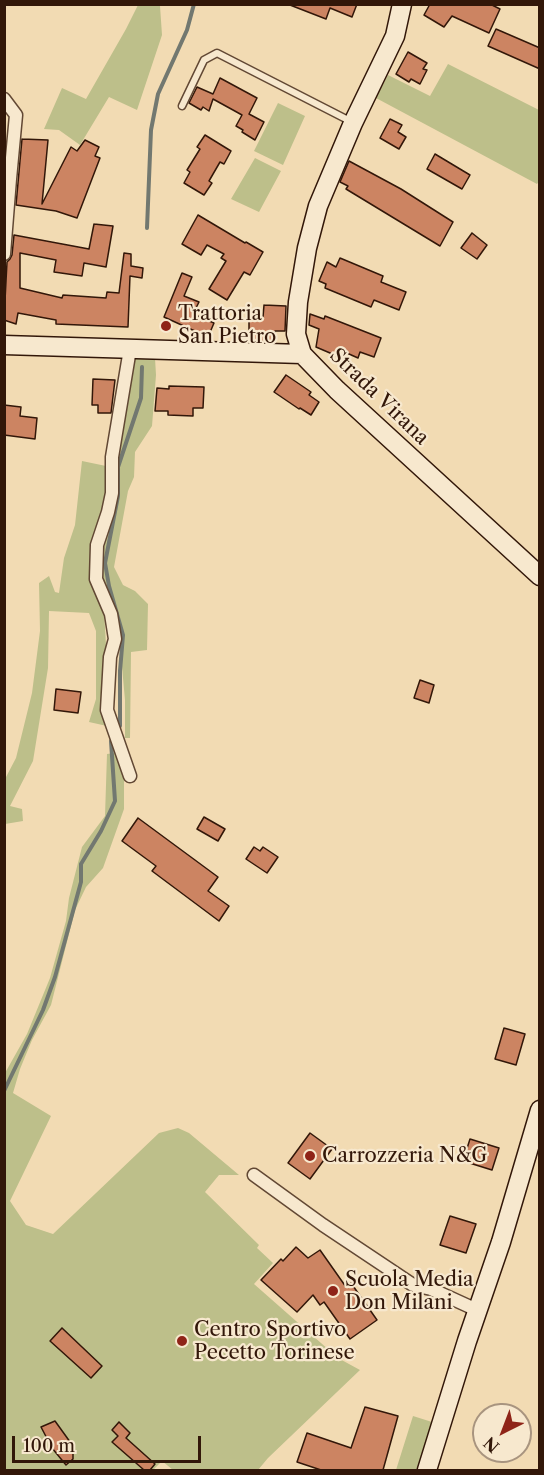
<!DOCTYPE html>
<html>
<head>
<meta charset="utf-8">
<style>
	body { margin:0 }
	#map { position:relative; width:544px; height:1475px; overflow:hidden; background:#f2dbb3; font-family:"Libre Caslon Text",serif }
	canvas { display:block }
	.frame { position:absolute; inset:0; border:6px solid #321709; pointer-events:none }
	.north { position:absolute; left:472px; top:1403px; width:60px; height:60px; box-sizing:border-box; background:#f7e8ce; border:2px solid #a8947f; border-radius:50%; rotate:222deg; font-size:16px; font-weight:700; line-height:24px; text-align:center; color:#321709 }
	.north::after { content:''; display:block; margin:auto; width:21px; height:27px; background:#8f2418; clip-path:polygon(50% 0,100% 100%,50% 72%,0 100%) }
	.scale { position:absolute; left:12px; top:1436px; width:189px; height:27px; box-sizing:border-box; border:3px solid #321709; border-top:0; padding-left:8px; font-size:18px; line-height:21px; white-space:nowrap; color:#321709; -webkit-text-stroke:4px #f7e8ce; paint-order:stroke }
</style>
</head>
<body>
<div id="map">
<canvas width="544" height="1475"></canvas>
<div class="frame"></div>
<div class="north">N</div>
<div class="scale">100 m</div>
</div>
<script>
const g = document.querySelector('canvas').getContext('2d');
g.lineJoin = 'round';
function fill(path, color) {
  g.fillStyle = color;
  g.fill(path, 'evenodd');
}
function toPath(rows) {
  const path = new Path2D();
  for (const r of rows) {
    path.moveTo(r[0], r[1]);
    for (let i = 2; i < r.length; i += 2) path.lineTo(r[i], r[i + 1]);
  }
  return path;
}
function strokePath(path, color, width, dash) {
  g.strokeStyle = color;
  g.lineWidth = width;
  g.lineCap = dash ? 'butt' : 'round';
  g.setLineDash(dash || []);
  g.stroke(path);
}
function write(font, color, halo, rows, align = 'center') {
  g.font = font + ' "Libre Caslon Text",serif';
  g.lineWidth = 4.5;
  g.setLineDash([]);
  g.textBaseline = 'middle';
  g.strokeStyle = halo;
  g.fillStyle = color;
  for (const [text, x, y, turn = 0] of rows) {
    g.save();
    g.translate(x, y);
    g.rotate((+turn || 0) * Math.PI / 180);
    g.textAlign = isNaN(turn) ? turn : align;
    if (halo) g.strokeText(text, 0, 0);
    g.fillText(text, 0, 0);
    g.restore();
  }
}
const green = toPath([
	[138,5,158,5,160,6,162,35,137,110,109,97,80,145,59,130,44,129,62,88,86,99,126,29],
	[448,64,539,110,540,180,537,184,376,98,388,75,430,96],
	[278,103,305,116,283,165,254,151],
	[255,158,281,171,259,212,231,199],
	[137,357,155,358,156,375,152,426,135,452,134,477,128,491,114,567,123,585,135,591,148,604,147,650,131,652,130,738,125,738,125,700,121,656,114,611,102,583,104,546,112,512,115,467,132,366],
	[82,461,106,466,108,491,95,542,104,611,106,645,105,688,107,726,89,722,96,699,96,631,89,613,49,611,48,668,33,761,10,806,22,809,23,821,5,824,5,779,16,758,32,693,40,631,39,583,49,576,55,592,59,593,64,558,75,525],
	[115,753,124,773,124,809,103,868,86,887,75,910,51,1005,32,1040,20,1069,13,1093,51,1116,10,1201,26,1225,53,1234,159,1133,178,1128,189,1133,239,1175,219,1175,205,1192,259,1245,257,1248,273,1263,254,1284,338,1358,360,1370,268,1458,258,1470,173,1470,162,1461,153,1470,5,1470,5,1073,27,1034,50,978,66,921,69,898,82,847,105,816,107,754],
	[413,1416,432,1422,417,1470,396,1470]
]);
const stream = toPath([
	[147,228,151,130,158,94,187,30,194,4],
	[120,726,120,671,123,635,109,586,105,563,118,496,118,467,141,398,142,367],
	[4,1091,43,1010,55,977,81,882,81,864,101,831,115,801,111,741]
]);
const building = toPath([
	[322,4,357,4,352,17,330,8,326,19,290,5,322,4],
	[430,4,490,4,500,9,489,33,452,16,444,27,424,15,430,4],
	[496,29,540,48,540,69,488,46,496,29],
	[408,52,427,63,423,69,427,70,420,84,411,79,409,82,396,74,408,52],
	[220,78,257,98,249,114,264,122,255,140,242,132,243,130,236,126,242,115,233,110,213,99,209,111,203,107,201,110,189,103,197,87,213,94,220,78],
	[390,119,402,125,398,132,406,137,399,149,380,138,390,119],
	[205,135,231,151,224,164,220,162,209,181,212,183,204,195,184,183,190,172,187,170,200,149,197,147,205,135],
	[22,139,48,140,42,204,71,147,77,151,85,140,99,147,95,156,100,158,77,218,56,211,16,205,22,139],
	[435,154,470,175,462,189,427,169,435,154],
	[349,161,401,189,453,222,440,246,346,189,348,186,340,182,349,161],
	[198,215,245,243,246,242,263,252,250,275,244,272,227,300,209,289,226,261,221,258,224,254,207,245,201,255,182,244,198,215],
	[94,224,113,226,106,267,84,263,82,276,54,272,56,260,20,253,20,288,62,298,63,295,106,298,107,292,119,293,124,253,131,254,131,266,143,268,142,278,130,276,128,327,56,324,56,320,18,313,16,324,4,320,7,262,10,259,12,255,14,235,89,249,94,224],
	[472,233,487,245,477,259,461,248,472,233],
	[340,258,383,276,381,282,406,292,399,310,374,300,371,307,325,288,326,284,319,281,327,262,336,267,340,258],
	[182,273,192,277,184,296,199,302,193,314,214,323,208,337,164,317,182,273],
	[264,305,286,306,285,331,275,331,274,342,252,341,252,334,249,334,249,317,263,317,264,305],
	[310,314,324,319,325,316,381,338,374,357,360,352,358,358,340,350,337,356,316,347,319,329,309,325,310,314],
	[286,375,311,392,309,395,319,402,311,415,300,408,299,409,274,392,286,375],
	[93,379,115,380,111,413,98,413,98,405,92,405,93,379],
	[169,386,204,387,203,408,193,408,193,416,168,415,168,411,155,411,157,388,169,389,169,386],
	[4,405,21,407,20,416,37,418,35,439,4,435,4,405],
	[420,680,434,685,429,703,414,698,420,680],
	[56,689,81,692,78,713,54,710,56,689],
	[204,817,225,829,218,841,197,829,204,817],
	[138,818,218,877,208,891,229,906,219,921,152,871,156,866,122,841,138,818],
	[254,847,260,851,263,847,278,857,267,873,246,859,254,847],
	[504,1028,525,1034,516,1065,495,1059,504,1028],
	[310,1133,332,1149,310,1179,288,1163,310,1133],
	[470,1139,499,1148,492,1170,463,1161,470,1139],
	[450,1216,476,1224,466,1253,440,1245,450,1216],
	[296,1247,308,1258,320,1250,346,1287,351,1283,377,1320,350,1339,324,1302,320,1305,313,1295,297,1312,261,1280,281,1259,283,1261,296,1247],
	[62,1328,102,1366,91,1378,50,1341,62,1328],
	[365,1407,398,1416,383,1470,321,1470,297,1462,307,1433,351,1448,365,1407],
	[55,1421,73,1446,73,1459,66,1465,52,1448,41,1427,55,1421],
	[119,1422,130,1433,126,1438,155,1464,150,1470,144,1470,112,1442,118,1436,112,1430,119,1422]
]);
const lane = toPath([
	[182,106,204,60,217,53,350,121]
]);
const street = toPath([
	[4,99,16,115,10,179,4,254],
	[130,776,107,710,110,657,115,639,111,614,96,579,97,545,108,512,112,493,112,457,130,349],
	[254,1175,323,1225,413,1285,431,1289,477,1310]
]);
const secondary = toPath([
	[402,4,395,36,353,123,318,206,307,248,298,302,296,334,302,354,337,390,540,576],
	[4,345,302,354],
	[427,1470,467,1341,501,1242,540,1110]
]);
const markers = [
	[166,326,6,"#8f2418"],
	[310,1156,6,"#8f2418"],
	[333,1291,6,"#8f2418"],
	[182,1341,6,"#8f2418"]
];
const poiNames = [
	["Trattoria",178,314],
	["San Pietro",178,337],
	["Carrozzeria N&G",322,1156],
	["Scuola Media",345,1280],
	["Don Milani",345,1303],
	["Centro Sportivo",194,1330],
	["Pecetto Torinese",194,1353]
];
const streetNames = [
	["Strada Virana",379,397,44]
];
fill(green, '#bdbf8a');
strokePath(stream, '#727870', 4);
fill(building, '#cc8462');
strokePath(building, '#321709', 1.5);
strokePath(lane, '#624834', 9);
strokePath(street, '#624834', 15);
strokePath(secondary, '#321709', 21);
strokePath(lane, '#f7e8ce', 6);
strokePath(street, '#f7e8ce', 12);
strokePath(secondary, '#f7e8ce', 18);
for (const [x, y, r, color] of markers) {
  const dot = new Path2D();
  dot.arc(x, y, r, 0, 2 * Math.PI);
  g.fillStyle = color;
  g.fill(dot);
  strokePath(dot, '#f7e8ce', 2);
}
write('20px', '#321709', '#f7e8ce', poiNames, 'left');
write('20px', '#321709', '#f7e8ce', streetNames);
</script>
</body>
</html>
